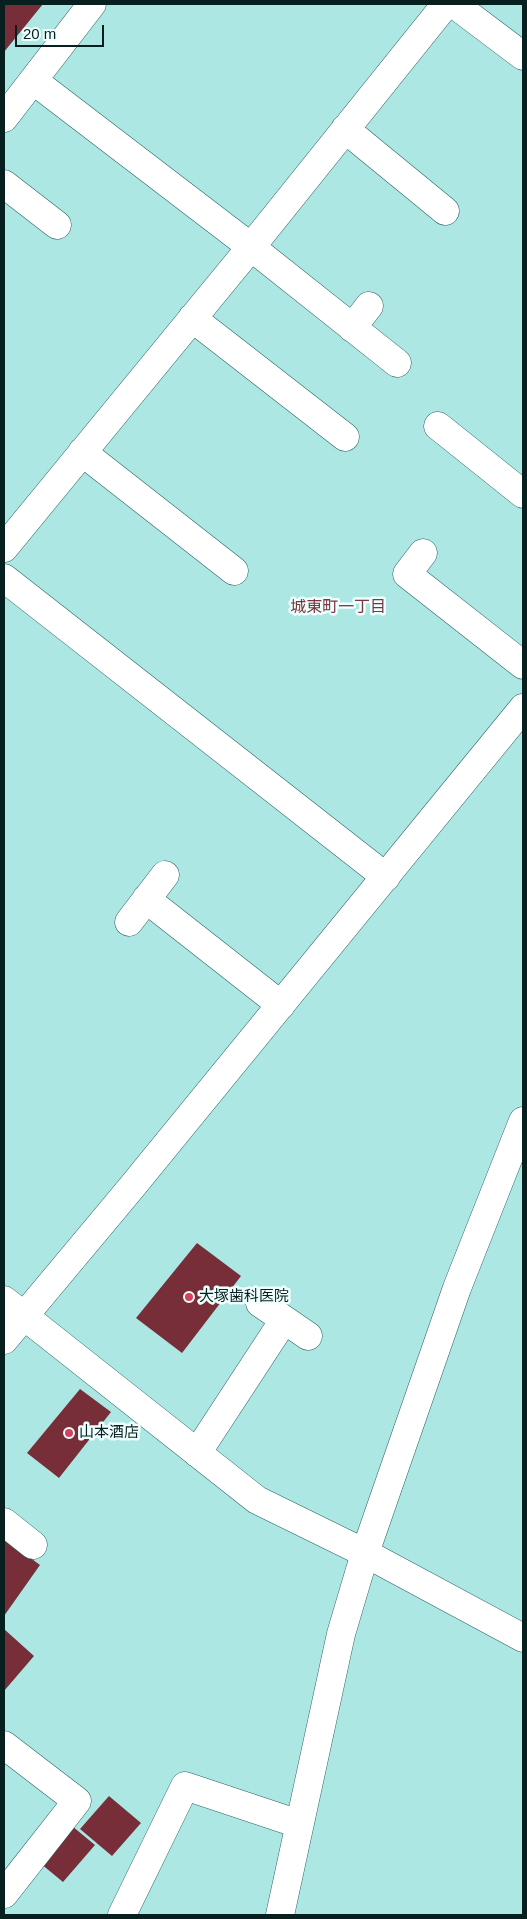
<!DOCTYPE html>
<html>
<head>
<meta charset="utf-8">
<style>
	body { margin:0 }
	#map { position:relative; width:527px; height:1919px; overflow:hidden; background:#ace7e4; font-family:Arial,sans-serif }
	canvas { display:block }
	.frame { position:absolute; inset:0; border:5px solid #071f1e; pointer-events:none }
	.scale { position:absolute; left:15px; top:25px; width:89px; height:22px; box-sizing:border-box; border:2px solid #071f1e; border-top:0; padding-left:6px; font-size:15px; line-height:18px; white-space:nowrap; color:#071f1e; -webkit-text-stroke:4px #eefffe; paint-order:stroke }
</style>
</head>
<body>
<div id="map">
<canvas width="527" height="1919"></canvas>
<div class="frame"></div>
<div class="scale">20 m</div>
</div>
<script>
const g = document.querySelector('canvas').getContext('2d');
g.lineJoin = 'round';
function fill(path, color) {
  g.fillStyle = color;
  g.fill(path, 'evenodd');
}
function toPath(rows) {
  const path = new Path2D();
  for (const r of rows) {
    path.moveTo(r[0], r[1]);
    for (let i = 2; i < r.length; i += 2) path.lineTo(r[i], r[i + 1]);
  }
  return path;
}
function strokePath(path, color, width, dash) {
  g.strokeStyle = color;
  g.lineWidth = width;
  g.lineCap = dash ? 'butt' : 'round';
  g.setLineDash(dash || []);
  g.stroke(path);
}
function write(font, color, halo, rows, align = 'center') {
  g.font = font + ' Arial,"Noto Sans JP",sans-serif';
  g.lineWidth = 5;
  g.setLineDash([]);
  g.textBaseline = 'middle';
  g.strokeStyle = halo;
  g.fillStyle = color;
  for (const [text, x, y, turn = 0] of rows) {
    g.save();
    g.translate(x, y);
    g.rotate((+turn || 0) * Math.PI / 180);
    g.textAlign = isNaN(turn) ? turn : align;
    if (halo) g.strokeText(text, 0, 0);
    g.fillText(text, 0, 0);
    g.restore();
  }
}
const building = toPath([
	[4,4,43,4,4,52],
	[197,1243,241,1276,182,1353,136,1318],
	[80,1389,111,1412,59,1478,27,1453],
	[6,1540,40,1565,4,1616,4,1542],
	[4,1629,34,1656,4,1691],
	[109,1796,141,1823,112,1856,80,1829],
	[72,1826,95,1845,63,1882,40,1863]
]);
const street = toPath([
	[454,4,523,56],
	[34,81,251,247,397,363],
	[4,118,92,4],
	[345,129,445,211],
	[4,184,57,225],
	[192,318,345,437],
	[352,328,369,306],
	[438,426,523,494],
	[82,452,234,571],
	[4,548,251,247,446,4],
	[423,553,407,574,523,665],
	[4,578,386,877],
	[146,899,281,1005],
	[129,922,165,875],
	[4,1300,257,1500,365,1553,523,1638],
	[260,1303,308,1336],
	[4,1340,131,1188,523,708],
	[197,1453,284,1320],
	[4,1522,33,1545],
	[4,1745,77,1801,4,1894],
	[122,1915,185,1786,299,1824],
	[280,1915,341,1634,365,1553,457,1288,523,1121]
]);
const markers = [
	[189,1297,5,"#d3435f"],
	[69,1433,5,"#d3435f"]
];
const poiNames = [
	["大塚歯科医院",199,1297],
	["山本酒店",79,1433]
];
const neighbourhoodNames = [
	["城東町一丁目",338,608]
];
fill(building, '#772e39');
strokePath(street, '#286261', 29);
strokePath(street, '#fff', 28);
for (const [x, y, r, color] of markers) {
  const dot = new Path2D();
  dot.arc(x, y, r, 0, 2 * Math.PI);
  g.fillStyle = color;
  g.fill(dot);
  strokePath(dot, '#eefffe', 2);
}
write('15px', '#071f1e', '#eefffe', poiNames, 'left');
write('16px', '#7c353f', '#eefffe', neighbourhoodNames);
</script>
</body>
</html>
